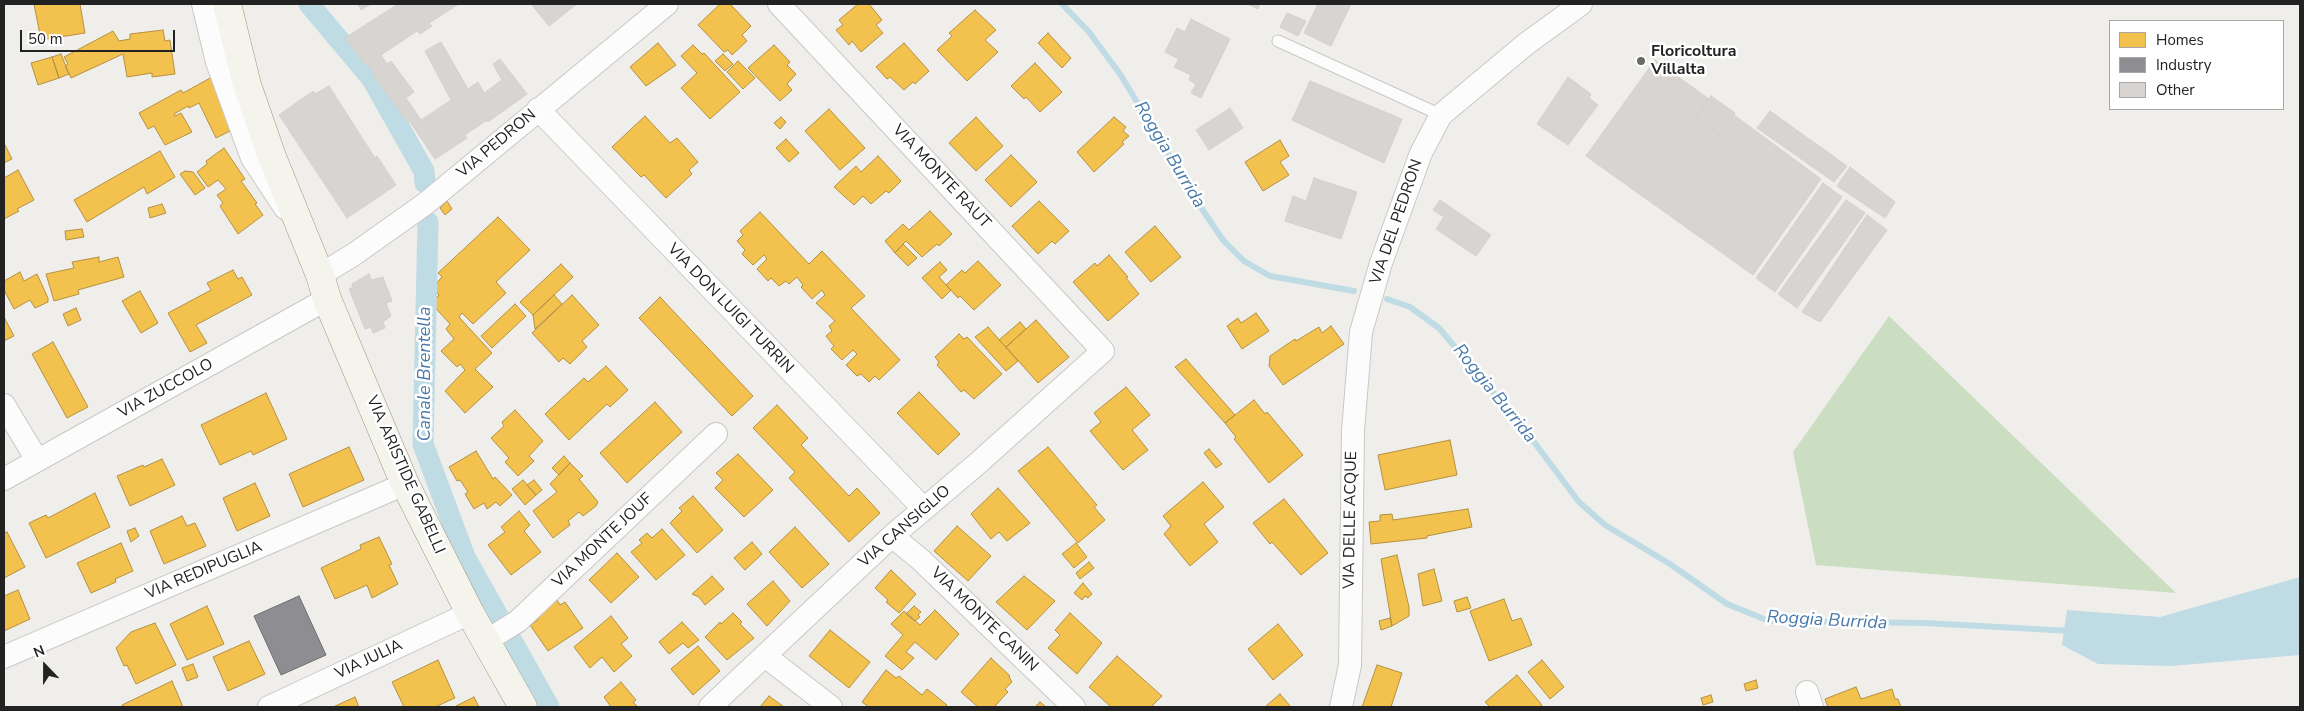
<!DOCTYPE html>
<html>
<head>
<meta charset="utf-8">
<style>
	body { margin:0 }
	#map { position:relative; width:2304px; height:711px; overflow:hidden; background:#f0eeeb; font-family:"Nunito Sans",sans-serif }
	canvas { display:block }
	.frame { position:absolute; inset:0; border:5px solid #222; pointer-events:none }
	.legend { position:absolute; left:2109px; top:20px; width:175px; height:90px; box-sizing:border-box; background:#fff; border:1px solid #a7a7a7; margin:0; padding:6px 9px; list-style:none; font-size:15px; color:#222 }
	.legend li { display:flex; align-items:center; gap:10px; height:25px }
	.legend b { width:25px; border:1px solid #a7a7a7 }
	.north { position:absolute; left:20px; top:641px; width:50px; height:50px; -webkit-text-stroke:4px #fff; paint-order:stroke; rotate:338deg; font-size:14px; font-weight:700; line-height:20px; text-align:center; color:#222 }
	.north::after { content:''; display:block; margin:auto; width:18px; height:22px; background:#222; clip-path:polygon(50% 0,100% 100%,50% 72%,0 100%) }
	.scale { position:absolute; left:20px; top:30px; width:155px; height:22px; box-sizing:border-box; border:2px solid #222; border-top:0; padding-left:6px; font-size:15px; line-height:18px; white-space:nowrap; color:#222; -webkit-text-stroke:4px #fff; paint-order:stroke }
</style>
</head>
<body>
<div id="map">
<canvas width="2304" height="711"></canvas>
<div class="frame"></div>
<ul class="legend">
<li><b style="height:14px;background:#f2c14e"></b>Homes</li>
<li><b style="height:14px;background:#8d8d92"></b>Industry</li>
<li><b style="height:14px;background:#d7d4d2"></b>Other</li>
</ul>
<div class="north">N</div>
<div class="scale">50 m</div>
</div>
<script>
const g = document.querySelector('canvas').getContext('2d');
g.lineJoin = 'round';
function fill(path, color) {
  g.fillStyle = color;
  g.fill(path, 'evenodd');
}
function toPath(rows) {
  const path = new Path2D();
  for (const r of rows) {
    path.moveTo(r[0], r[1]);
    for (let i = 2; i < r.length; i += 2) path.lineTo(r[i], r[i + 1]);
  }
  return path;
}
function strokePath(path, color, width, dash) {
  g.strokeStyle = color;
  g.lineWidth = width;
  g.lineCap = dash ? 'butt' : 'round';
  g.setLineDash(dash || []);
  g.stroke(path);
}
function write(font, color, halo, rows, align = 'center') {
  g.font = font + ' "Nunito Sans",sans-serif';
  g.lineWidth = 5;
  g.setLineDash([]);
  g.textBaseline = 'middle';
  g.strokeStyle = halo;
  g.fillStyle = color;
  for (const [text, x, y, turn = 0] of rows) {
    g.save();
    g.translate(x, y);
    g.rotate((+turn || 0) * Math.PI / 180);
    g.textAlign = isNaN(turn) ? turn : align;
    if (halo) g.strokeText(text, 0, 0);
    g.fillText(text, 0, 0);
    g.restore();
  }
}
const forest = toPath([
	[1889,316,2176,593,1816,565,1793,452]
]);
const water = toPath([
	[2300,577,2300,655,2171,666,2098,664,2062,645,2067,610,2160,617]
]);
const homes = toPath([
	[34,4,80,4,85,33,41,40,34,4],
	[720,4,730,4,751,26,742,35,747,41,732,55,728,50,724,52,698,25,720,4],
	[858,4,869,4,882,20,876,25,883,33,861,52,852,41,849,45,836,30,843,25,839,20,858,4],
	[975,10,996,30,985,40,998,52,967,81,937,50,952,36,949,33,975,10],
	[163,30,165,41,170,40,175,74,152,77,152,73,127,77,123,54,71,78,65,66,68,64,64,57,113,31,119,41,130,39,130,34,163,30],
	[1048,33,1071,58,1062,68,1038,43,1048,33],
	[658,43,676,65,646,86,630,67,658,43],
	[904,43,929,71,915,84,913,82,904,90,890,77,887,79,876,67,904,43],
	[693,45,702,54,704,53,740,92,710,119,681,88,697,73,681,56,693,45],
	[774,45,790,62,787,65,796,74,787,84,792,90,780,101,748,68,774,45],
	[61,54,69,74,59,78,52,57,61,54],
	[723,54,733,64,725,71,715,61,723,54],
	[52,57,59,78,38,85,31,63,52,57],
	[738,61,755,78,743,89,727,72,738,61],
	[1035,63,1062,92,1040,112,1026,97,1024,99,1011,86,1035,63],
	[212,77,236,128,216,138,199,103,189,108,188,106,174,114,175,116,181,113,192,132,165,145,154,126,148,129,139,113,181,90,183,93,212,77],
	[829,109,865,148,840,170,805,131,829,109],
	[645,116,670,143,677,138,698,162,689,170,692,174,666,198,644,175,641,177,612,147,645,116],
	[781,117,786,122,780,129,774,123,781,117],
	[976,117,1003,146,976,171,949,143,976,117],
	[1114,117,1126,127,1123,131,1129,136,1122,142,1124,144,1094,172,1077,152,1114,117],
	[786,139,799,153,789,162,776,148,786,139],
	[1280,140,1289,156,1280,162,1289,175,1263,191,1245,162,1280,140],
	[4,143,12,159,4,163,4,143],
	[224,148,245,179,241,181,257,203,255,204,263,215,238,234,220,206,223,203,217,195,226,189,218,180,208,187,197,172,207,164,206,161,224,148],
	[160,151,175,177,147,194,144,187,87,222,74,200,160,151],
	[1011,155,1037,182,1011,207,985,180,1011,155],
	[878,156,901,181,889,193,886,191,871,204,863,196,854,205,834,187,856,166,861,172,878,156],
	[18,170,34,200,17,209,19,211,4,219,4,178,18,170],
	[185,171,193,172,205,188,195,195,180,174,185,171],
	[447,201,452,209,445,215,440,208,447,201],
	[1039,201,1069,231,1055,244,1052,241,1038,254,1012,226,1039,201],
	[162,204,166,213,150,218,148,208,162,204],
	[930,211,952,234,939,246,937,244,922,257,906,241,895,253,885,241,903,224,909,230,930,211],
	[760,212,809,264,822,251,865,296,851,308,900,360,879,380,875,376,869,382,861,374,857,376,846,365,857,354,853,350,842,360,831,349,834,346,826,336,832,331,829,326,835,321,816,303,825,295,822,290,812,299,801,287,803,285,797,277,789,284,786,281,779,286,771,278,768,281,757,269,767,259,764,255,753,265,742,254,745,250,737,241,743,235,740,231,760,212],
	[498,217,530,250,496,282,506,293,473,324,462,313,459,317,492,353,475,369,493,387,465,413,445,391,465,370,460,364,457,367,441,351,454,339,446,329,450,324,431,303,439,295,432,288,442,277,438,273,498,217],
	[1155,226,1181,257,1151,282,1125,252,1155,226],
	[82,229,84,237,66,240,65,231,82,229],
	[903,244,917,258,908,266,895,253,903,244],
	[1109,255,1128,277,1126,278,1139,294,1108,321,1073,282,1095,263,1097,266,1109,255],
	[99,257,99,262,118,257,124,277,78,290,79,294,54,301,46,274,74,268,72,262,99,257],
	[978,261,1001,285,974,310,960,296,958,298,946,285,962,270,965,273,978,261],
	[940,262,947,270,939,277,951,290,942,299,922,278,940,262],
	[561,264,573,277,533,315,520,302,561,264],
	[233,270,238,279,242,277,252,295,196,325,207,343,190,352,168,313,211,290,207,283,233,270],
	[20,272,24,281,37,274,48,298,48,302,35,308,30,300,14,309,4,290,4,281,20,272],
	[140,291,158,323,141,333,122,301,140,291],
	[554,295,562,304,535,329,533,315,554,295],
	[572,295,599,325,582,341,587,347,570,364,563,358,559,362,532,333,572,295],
	[660,297,753,396,732,416,639,318,660,297],
	[515,304,526,316,492,348,481,336,515,304],
	[76,308,81,320,68,326,63,314,76,308],
	[1256,313,1269,331,1242,349,1227,326,1238,318,1241,323,1256,313],
	[4,317,14,336,4,341,4,317],
	[1036,320,1069,357,1038,383,1006,347,1036,320],
	[1020,322,1026,329,1006,347,999,340,1020,322],
	[1331,326,1344,344,1283,385,1269,366,1270,356,1295,339,1296,341,1319,327,1322,333,1331,326],
	[988,327,1018,361,1006,371,975,337,988,327],
	[959,334,964,339,967,337,1002,374,974,399,964,390,961,392,937,365,939,362,935,357,959,334],
	[53,342,88,407,67,418,32,354,53,342],
	[1186,359,1235,415,1225,423,1175,367,1186,359],
	[606,366,628,390,610,407,607,404,569,440,545,414,584,378,588,382,606,366],
	[1126,387,1150,415,1132,430,1148,450,1123,470,1090,431,1101,422,1094,413,1126,387],
	[919,392,960,434,938,455,897,413,919,392],
	[266,393,287,439,253,455,251,451,220,465,201,425,266,393],
	[1254,400,1265,414,1267,412,1303,455,1269,483,1234,439,1236,437,1225,423,1254,400],
	[655,402,682,432,627,483,600,453,655,402],
	[777,405,808,438,801,445,849,496,857,488,880,513,849,542,789,478,795,472,753,428,777,405],
	[515,410,543,441,529,456,534,461,518,476,505,462,509,458,491,438,504,426,502,422,515,410],
	[1450,440,1457,475,1385,490,1378,455,1450,440],
	[349,447,364,480,303,507,289,474,349,447],
	[1048,447,1097,505,1094,507,1105,520,1078,543,1018,471,1048,447],
	[1209,449,1222,464,1216,468,1204,453,1209,449],
	[476,451,493,479,495,477,512,495,500,506,496,502,487,509,484,503,474,509,465,494,468,492,460,480,457,481,449,467,476,451],
	[738,454,773,490,744,517,715,488,723,480,716,473,738,454],
	[564,456,570,463,559,475,552,468,564,456],
	[162,459,175,485,130,506,117,476,143,465,144,467,162,459],
	[570,463,583,476,579,479,598,502,596,506,583,516,579,512,568,521,570,525,553,538,533,511,557,492,550,484,570,463],
	[523,480,536,495,525,505,512,489,523,480],
	[534,480,542,490,536,495,527,485,534,480],
	[1203,482,1224,507,1204,524,1218,542,1190,566,1164,534,1171,526,1163,516,1203,482],
	[255,483,270,516,237,531,223,498,255,483],
	[998,488,1030,523,1007,541,999,532,991,539,971,514,998,488],
	[95,493,110,527,46,558,29,523,46,515,48,518,95,493],
	[693,496,723,530,697,553,670,523,682,511,679,508,693,496],
	[1284,499,1328,553,1301,575,1272,542,1270,544,1253,523,1284,499],
	[1468,509,1472,527,1427,536,1427,538,1371,544,1369,522,1380,521,1380,515,1392,514,1393,520,1468,509],
	[519,511,530,525,524,531,541,552,511,575,488,545,505,532,501,527,519,511],
	[182,516,187,526,195,523,206,546,164,564,150,531,182,516],
	[957,526,991,556,968,581,934,551,957,526],
	[795,527,829,564,802,588,769,552,795,527],
	[135,528,139,536,131,542,127,531,135,528],
	[662,529,685,555,656,580,631,552,642,543,639,540,647,533,652,538,662,529],
	[7,532,25,567,4,578,4,533,7,532],
	[379,537,392,564,389,565,398,584,372,598,367,585,335,599,321,568,361,549,360,545,379,537],
	[752,542,762,554,745,570,734,558,752,542],
	[121,543,133,571,115,579,116,582,91,593,77,563,121,543],
	[1076,543,1087,557,1074,568,1062,554,1076,543],
	[617,553,639,577,611,603,589,580,617,553],
	[1397,555,1409,607,1409,616,1392,626,1381,559,1397,555],
	[1089,562,1094,568,1080,579,1076,573,1089,562],
	[1434,569,1442,601,1423,606,1418,574,1434,569],
	[891,570,916,594,899,613,886,602,888,600,875,588,891,570],
	[712,576,724,589,705,605,699,597,692,594,712,576],
	[1024,576,1055,601,1027,630,996,602,1024,576],
	[773,581,790,601,767,626,747,604,773,581],
	[1083,583,1092,594,1088,598,1085,596,1082,600,1074,593,1083,583],
	[18,590,30,619,4,631,4,596,18,590],
	[1467,597,1471,608,1457,612,1454,601,1467,597],
	[1504,599,1512,621,1521,618,1532,645,1489,661,1470,611,1504,599],
	[557,600,560,605,565,602,583,628,548,651,530,625,538,620,536,616,557,600],
	[207,606,224,644,187,660,170,624,207,606],
	[914,606,921,612,918,615,920,617,915,621,906,614,914,606],
	[935,610,959,634,936,660,915,642,906,652,914,658,902,670,885,656,903,635,891,624,904,611,920,625,935,610],
	[733,613,742,622,740,624,754,638,727,660,705,637,720,622,721,624,733,613],
	[1070,613,1102,643,1077,674,1048,648,1060,635,1055,630,1070,613],
	[611,616,628,638,621,644,632,656,614,672,602,657,590,668,574,647,611,616],
	[1390,618,1392,626,1381,630,1379,621,1390,618],
	[682,622,699,640,688,648,683,643,669,654,659,642,682,622],
	[155,623,176,665,136,684,127,665,124,666,116,648,131,632,155,623],
	[1278,624,1303,655,1273,680,1248,649,1278,624],
	[830,630,870,662,849,688,809,656,830,630],
	[249,641,265,674,228,691,213,657,249,641],
	[698,646,720,671,693,695,671,669,698,646],
	[1117,656,1162,696,1151,707,1111,707,1089,687,1117,656],
	[991,658,1010,676,1009,677,1012,682,1005,689,1008,692,994,707,978,707,961,692,991,658],
	[438,660,455,698,435,707,404,707,392,682,438,660],
	[1542,660,1564,687,1550,699,1528,672,1542,660],
	[193,664,198,677,187,681,182,668,193,664],
	[1377,665,1402,673,1391,707,1362,707,1377,665],
	[886,670,896,678,899,676,922,695,927,689,947,705,944,707,869,707,862,702,886,670],
	[1517,675,1542,705,1539,707,1490,707,1485,702,1517,675],
	[1756,680,1758,688,1746,691,1744,684,1756,680],
	[172,681,183,707,123,707,122,705,172,681],
	[621,682,636,700,633,702,638,707,611,707,604,697,621,682],
	[1856,687,1861,699,1892,689,1895,699,1898,699,1901,707,1828,707,1825,699,1856,687],
	[1280,694,1291,707,1267,707,1266,706,1280,694],
	[1711,695,1713,702,1703,705,1701,698,1711,695],
	[769,696,784,707,760,707,769,696],
	[355,697,359,707,333,707,355,697],
	[474,697,479,707,457,707,456,706,474,697],
	[1040,702,1046,707,1035,707,1040,702]
]);
const industry = toPath([
	[299,596,326,655,281,675,254,616,299,596]
]);
const stream = toPath([
	[1062,4,1089,32,1120,74,1202,209,1223,240,1244,261,1270,276,1354,291],
	[1387,299,1410,307,1439,328,1528,434,1579,502,1605,525,1670,564,1727,604,1769,621,1925,623,2071,631]
]);
const canal = toPath([
	[309,4,372,79,424,171,425,183],
	[428,222,423,444,465,557,549,707]
]);
const building = toPath([
	[358,4,371,4,361,10,358,4],
	[398,4,459,4,429,23,432,26,420,34,417,31,381,55,387,64,391,61,414,92,406,98,421,120,451,100,425,51,441,42,468,89,478,82,484,93,502,80,493,64,500,59,527,94,488,122,487,120,465,135,467,138,435,159,410,122,408,123,373,75,374,74,367,64,365,65,345,38,398,4],
	[531,4,577,4,549,26,531,4],
	[1247,4,1260,4,1258,9,1247,4],
	[1318,4,1351,4,1331,46,1304,33,1318,4],
	[1287,13,1306,21,1298,36,1280,27,1287,13],
	[1191,19,1230,39,1201,98,1191,93,1196,84,1189,80,1191,75,1174,67,1179,59,1165,52,1177,28,1185,32,1191,19],
	[1655,60,1709,99,1696,117,1719,135,1734,115,1821,179,1753,275,1586,156,1655,60],
	[1568,77,1591,94,1589,98,1598,105,1568,145,1537,124,1568,77],
	[1310,81,1402,119,1384,163,1292,120,1310,81],
	[329,86,375,158,377,156,396,185,347,218,279,115,306,96,314,91,315,94,329,86],
	[1711,96,1735,113,1719,135,1696,117,1711,96],
	[1230,108,1243,128,1209,150,1196,130,1230,108],
	[1770,111,1847,166,1834,182,1757,128,1770,111],
	[1850,167,1895,202,1885,218,1837,186,1850,167],
	[1314,178,1357,192,1341,239,1285,221,1293,196,1306,201,1314,178],
	[1823,183,1842,197,1775,292,1756,278,1823,183],
	[1440,200,1491,235,1476,256,1436,229,1444,217,1433,210,1440,200],
	[1846,200,1865,213,1797,308,1778,294,1846,200],
	[1867,215,1887,230,1820,322,1802,312,1867,215],
	[369,274,371,280,383,277,392,301,386,303,391,316,383,322,385,328,373,333,371,327,365,329,349,289,353,287,352,284,369,274]
]);
const lane = toPath([
	[1278,41,1441,115]
]);
const street = toPath([
	[203,4,217,62,252,158,285,208],
	[538,109,924,509],
	[320,275,353,255,425,204,667,4],
	[4,405,37,460],
	[4,479,327,299],
	[892,536,921,560,1074,707],
	[486,641,518,621,716,434],
	[765,656,831,707],
	[4,657,405,484],
	[1807,692,1812,707],
	[269,707,470,613],
	[710,707,892,536,977,464,1103,351,779,4],
	[1341,707,1350,665,1353,431,1361,332,1381,263,1421,153,1441,115,1526,44,1581,4]
]);
const secondary = toPath([
	[227,4,247,85,272,157,320,275,327,299,405,484,470,613,523,707]
]);
const markers = [
	[1641,61,5,"#6a6968"]
];
const poiNames = [
	["Floricoltura",1651,52],
	["Villalta",1651,70]
];
const streetNames = [
	["VIA PEDRON",497,144,-40],
	["VIA MONTE RAUT",941,177,47],
	["VIA DEL PEDRON",1397,222,-71],
	["VIA DON LUIGI TURRIN",730,309,46],
	["VIA ZUCCOLO",166,389,-29],
	["VIA ARISTIDE GABELLI",405,475,66],
	["VIA DELLE ACQUE",1351,520,-89],
	["VIA CANSIGLIO",905,527,-41],
	["VIA MONTE JOUF",603,541,-43],
	["VIA REDIPUGLIA",204,571,-23],
	["VIA MONTE CANIN",984,620,44],
	["VIA JULIA",369,660,-25]
];
const waterNames = [
	["Roggia Burrida",1169,155,59],
	["Canale Brentella",426,374,-90],
	["Roggia Burrida",1494,394,51],
	["Roggia Burrida",1827,621,3]
];
fill(forest, '#cbdec1');
fill(water, '#bfdbe3');
fill(homes, '#f2c14e');
strokePath(homes, '#b49141', 1);
fill(industry, '#8d8d92');
strokePath(industry, '#6d6d70', 1);
strokePath(stream, '#bfdbe3', 6);
strokePath(canal, '#bfdbe3', 21);
fill(building, '#d7d4d2');
strokePath(building, '#d3d0cc', 1);
strokePath(lane, '#c9c8c7', 13);
strokePath(street, '#c9c8c7', 24);
strokePath(secondary, '#999a82', 29);
strokePath(lane, '#fdfcfc', 11);
strokePath(street, '#fdfcfc', 22);
strokePath(secondary, '#f4f4ed', 28);
for (const [x, y, r, color] of markers) {
  const dot = new Path2D();
  dot.arc(x, y, r, 0, 2 * Math.PI);
  g.fillStyle = color;
  g.fill(dot);
  strokePath(dot, '#fff', 2);
}
write('bold 16px', '#222', '#fff', poiNames, 'left');
write('16px', '#222', '#fff', streetNames);
write('italic 18px', '#4a7aab', '#fff', waterNames);
</script>
</body>
</html>
